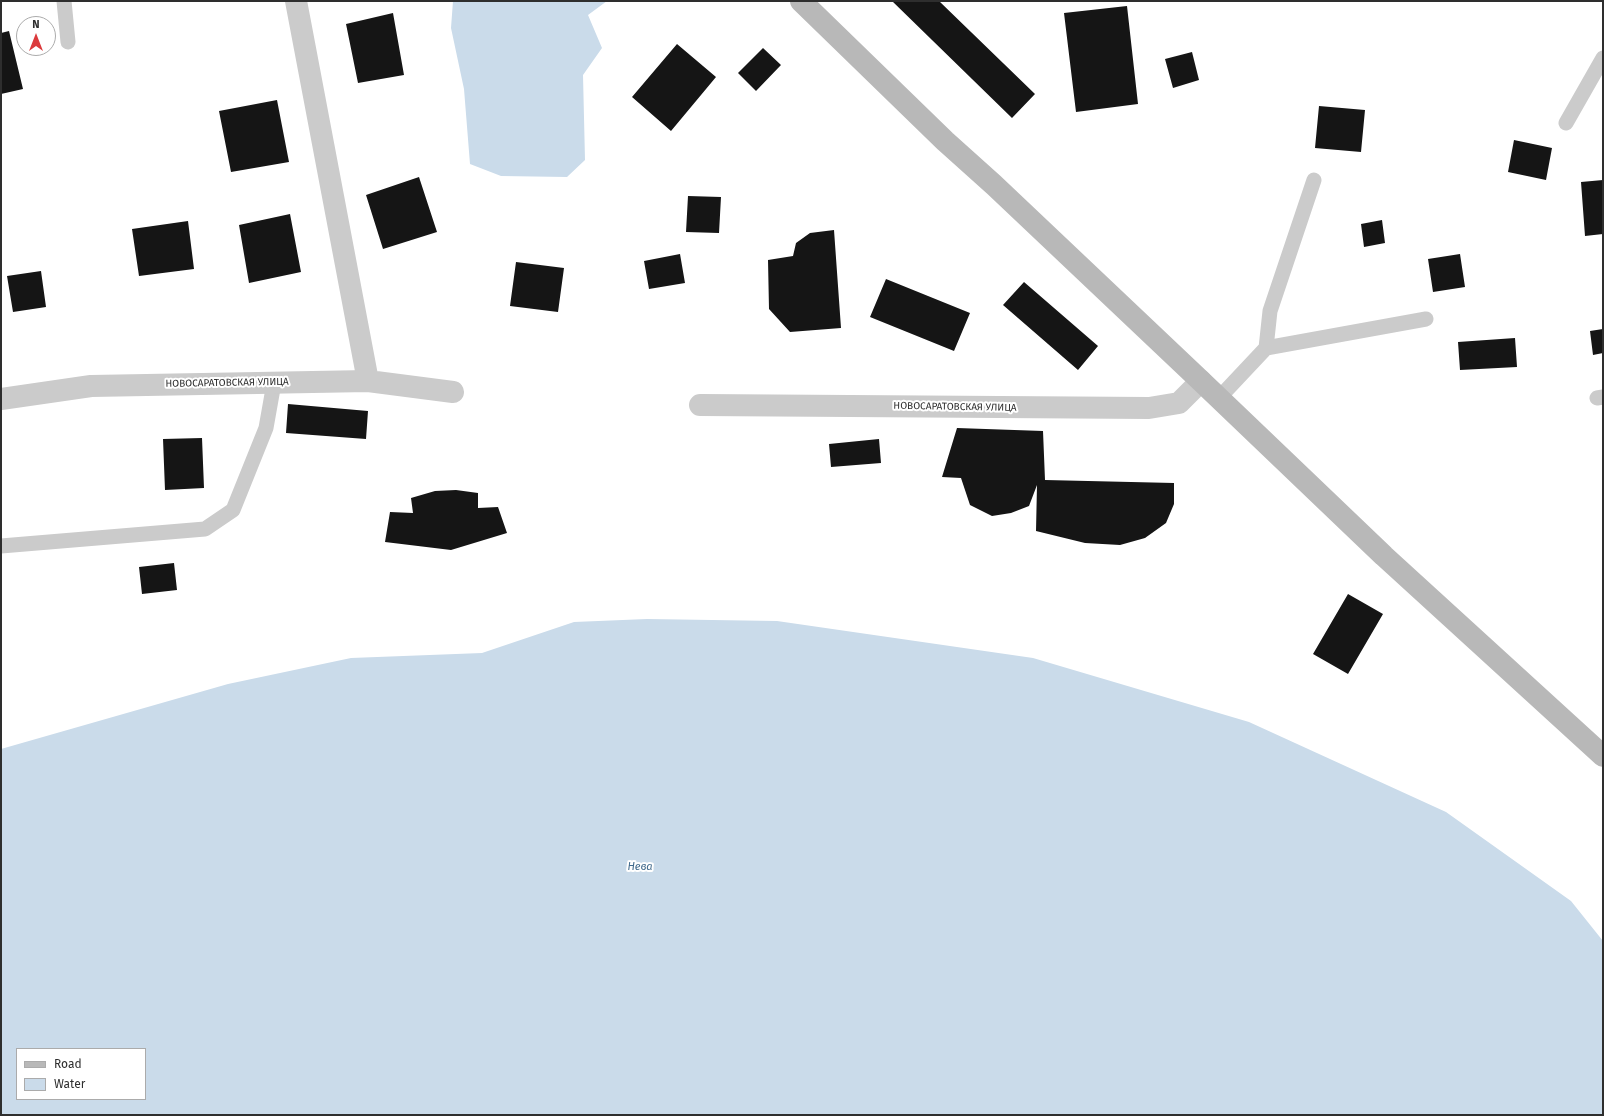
<!DOCTYPE html>
<html>
<head>
<meta charset="utf-8">
<style>
	body { margin:0 }
	#map { position:relative; width:1604px; height:1116px; overflow:hidden; background:#fff; font-family:"Fira Sans",sans-serif }
	canvas { display:block }
	.frame { position:absolute; inset:0; border:2px solid #2e2e2e; pointer-events:none }
	.legend { position:absolute; left:16px; top:1048px; width:130px; height:52px; box-sizing:border-box; background:#fff; border:1px solid #ababab; margin:0; padding:5px 7px; list-style:none; font-size:12px; color:#2e2e2e }
	.legend li { display:flex; align-items:center; gap:8px; height:20px }
	.legend b { width:20px; border:1px solid #ababab }
	.north { position:absolute; left:16px; top:16px; width:40px; height:40px; box-sizing:border-box; background:#fff; border:1px solid #ababab; border-radius:50%; rotate:0deg; font-size:11px; font-weight:700; line-height:16px; text-align:center; color:#2e2e2e }
	.north::after { content:''; display:block; margin:auto; width:14px; height:18px; background:#db3a3c; clip-path:polygon(50% 0,100% 100%,50% 72%,0 100%) }
</style>
</head>
<body>
<div id="map">
<canvas width="1604" height="1116"></canvas>
<div class="frame"></div>
<ul class="legend">
<li><b style="height:5px;background:#b8b8b8"></b>Road</li>
<li><b style="height:11px;background:#cadbea"></b>Water</li>
</ul>
<div class="north">N</div>
</div>
<script>
const g = document.querySelector('canvas').getContext('2d');
g.lineJoin = 'round';
function fill(path, color) {
  g.fillStyle = color;
  g.fill(path, 'evenodd');
}
function toPath(rows) {
  const path = new Path2D();
  for (const r of rows) {
    path.moveTo(r[0], r[1]);
    for (let i = 2; i < r.length; i += 2) path.lineTo(r[i], r[i + 1]);
  }
  return path;
}
function strokePath(path, color, width, dash) {
  g.strokeStyle = color;
  g.lineWidth = width;
  g.lineCap = dash ? 'butt' : 'round';
  g.setLineDash(dash || []);
  g.stroke(path);
}
function write(font, color, halo, rows, align = 'center') {
  g.font = font + ' "Fira Sans",sans-serif';
  g.lineWidth = 4;
  g.setLineDash([]);
  g.textBaseline = 'middle';
  g.strokeStyle = halo;
  g.fillStyle = color;
  for (const [text, x, y, turn = 0] of rows) {
    g.save();
    g.translate(x, y);
    g.rotate((+turn || 0) * Math.PI / 180);
    g.textAlign = isNaN(turn) ? turn : align;
    if (halo) g.strokeText(text, 0, 0);
    g.fillText(text, 0, 0);
    g.restore();
  }
}
const water = toPath([
	[453,1,607,1,588,15,602,48,583,75,585,160,567,177,501,176,470,164,464,89,451,28],
	[647,619,777,621,1033,658,1249,722,1446,812,1571,901,1603,941,1603,1115,1,1115,1,749,228,684,351,658,482,653,574,622],
	[17,1049,145,1049,145,1099,17,1099]
]);
const building = toPath([
	[892,1,939,1,1035,94,1012,118],
	[1127,6,1138,104,1076,112,1064,13],
	[393,13,404,75,358,83,346,24],
	[9,31,23,89,1,94,1,33],
	[677,44,716,77,671,131,632,97],
	[763,48,781,65,756,91,738,73],
	[1192,52,1199,80,1173,88,1165,59],
	[277,100,289,162,231,172,219,111],
	[1319,106,1365,110,1361,152,1315,148],
	[1514,140,1552,148,1546,180,1508,172],
	[419,177,437,232,383,249,366,195],
	[1603,180,1603,234,1585,236,1581,182],
	[688,196,721,197,719,233,686,232],
	[290,214,301,272,249,283,239,225],
	[1382,220,1385,243,1364,247,1361,224],
	[188,221,194,269,139,276,132,229],
	[834,230,841,328,790,332,769,309,768,260,793,256,796,243,810,233],
	[680,254,685,283,649,289,644,261],
	[1460,254,1465,287,1433,292,1428,259],
	[516,262,564,268,558,312,510,306],
	[41,271,46,307,13,312,7,276],
	[886,279,970,313,954,351,870,317],
	[1024,282,1098,346,1078,370,1003,305],
	[1603,329,1603,353,1593,355,1590,331],
	[1515,338,1517,367,1460,370,1458,342],
	[288,404,368,411,366,439,286,433],
	[957,428,1043,431,1045,480,1174,483,1174,504,1166,523,1145,538,1120,545,1085,543,1036,531,1037,485,1029,506,1011,513,992,516,970,505,961,478,942,477],
	[202,438,204,488,165,490,163,439],
	[879,439,881,463,831,467,829,444],
	[456,490,478,493,478,508,498,507,507,533,451,550,385,542,390,512,413,513,411,498,435,491],
	[174,563,177,590,142,594,139,567],
	[1348,594,1383,614,1348,674,1313,654]
]);
const lane = toPath([
	[64,1,68,42],
	[1566,123,1603,58],
	[1266,348,1270,311,1314,180],
	[1219,398,1266,348,1426,319],
	[1597,398,1603,397],
	[1,546,205,529,233,510,266,428,274,383]
]);
const street = toPath([
	[296,1,368,381],
	[1,399,91,386,368,381,453,392],
	[700,405,1149,408,1179,403,1201,381]
]);
const secondary = toPath([
	[801,1,945,141,994,185,1201,381,1384,556,1603,756]
]);
const streetNames = [
	["НОВОСАРАТОВСКАЯ УЛИЦА",227,383,-1],
	["НОВОСАРАТОВСКАЯ УЛИЦА",955,407,1]
];
const waterNames = [
	["Нева",640,867]
];
fill(water, '#cadbea');
fill(building, '#151515');
strokePath(lane, '#cbcbcb', 15);
strokePath(street, '#cbcbcb', 22);
strokePath(secondary, '#b8b8b8', 22);
write('10px', '#2e2e2e', '#fff', streetNames);
write('italic 11px', '#416a8c', '#fff', waterNames);
</script>
</body>
</html>
